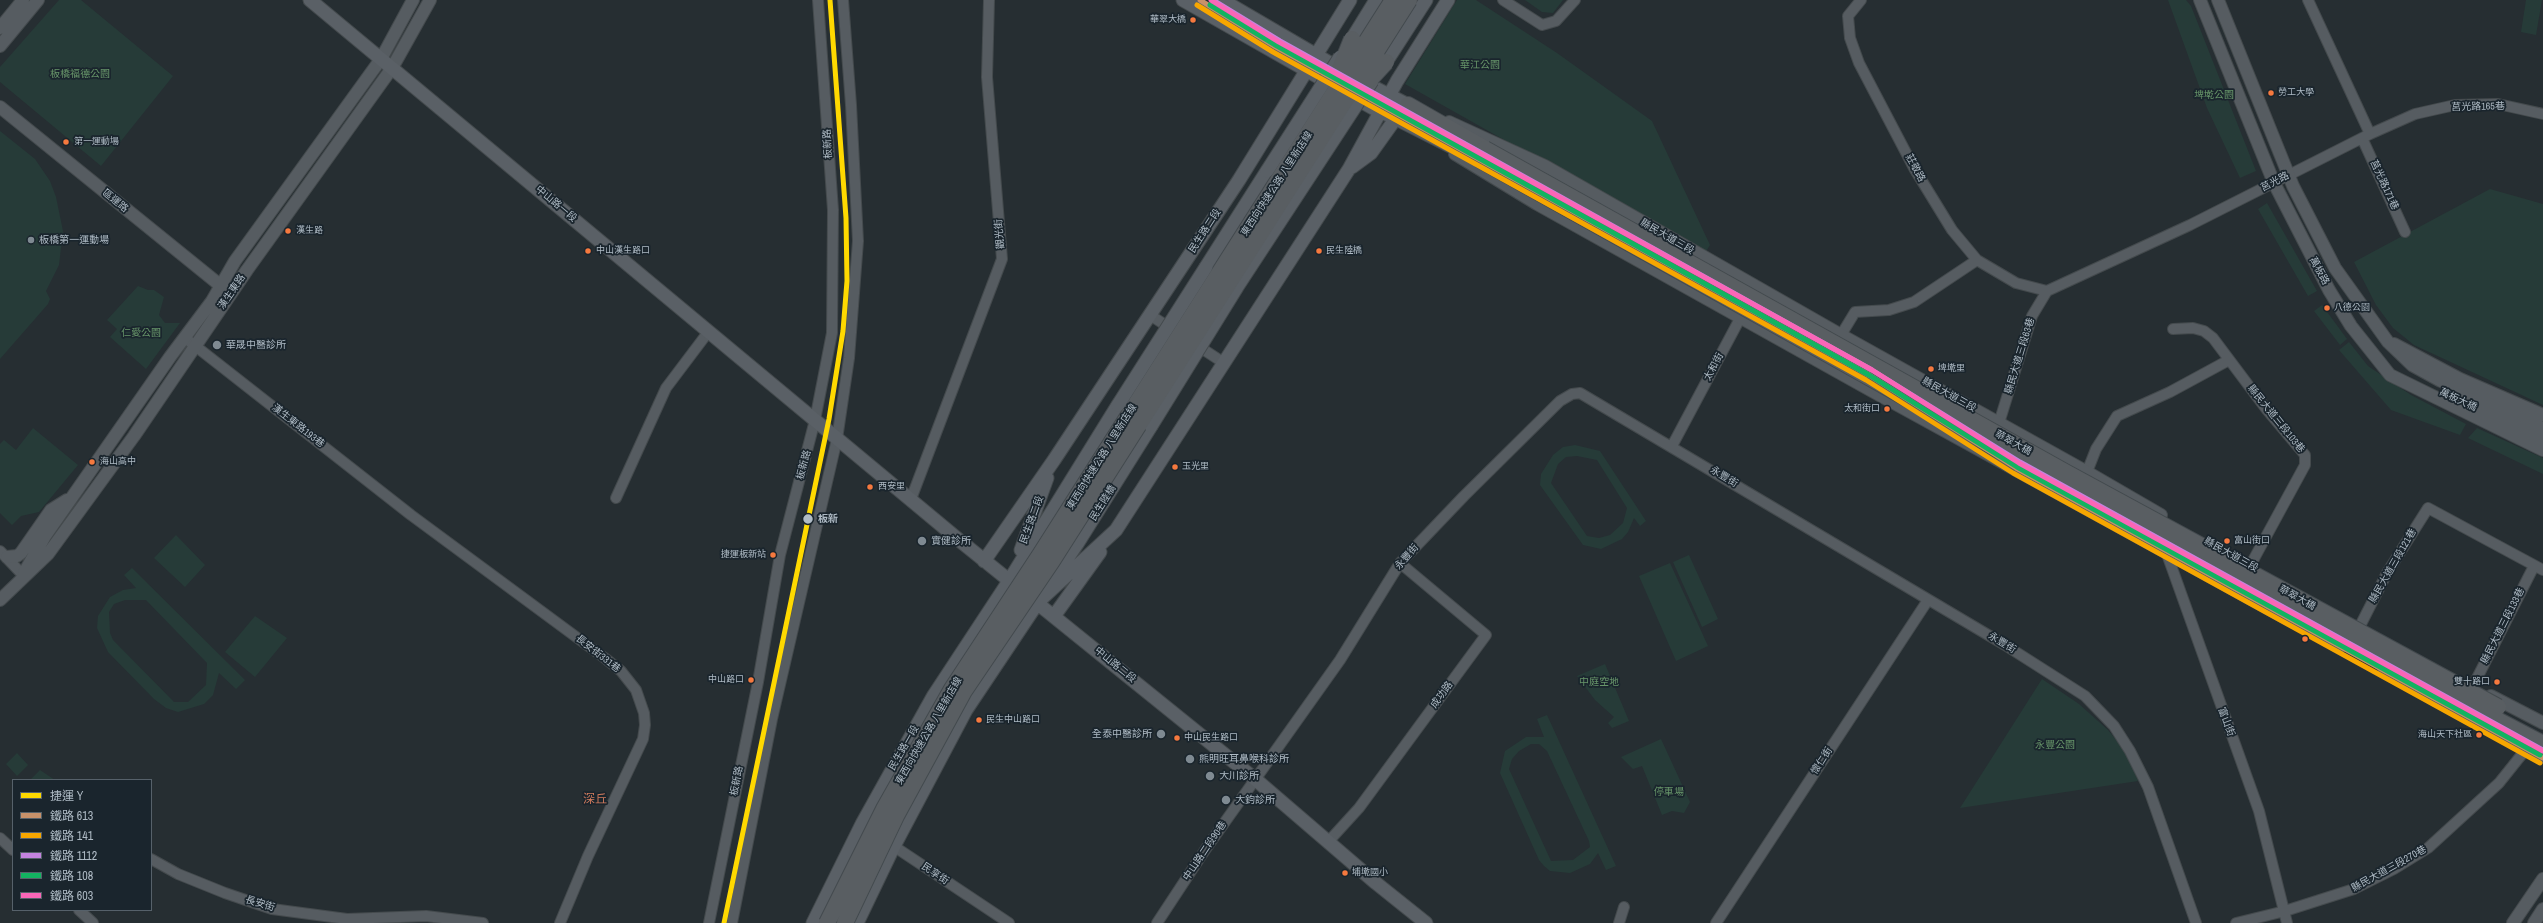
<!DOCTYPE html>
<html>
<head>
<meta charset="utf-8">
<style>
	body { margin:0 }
	#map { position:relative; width:2543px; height:923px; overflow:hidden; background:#262e32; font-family:"Archivo Narrow","Noto Sans TC",sans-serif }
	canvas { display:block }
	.legend { position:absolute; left:12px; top:779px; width:140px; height:132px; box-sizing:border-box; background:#1a252d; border:1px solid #56616a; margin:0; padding:5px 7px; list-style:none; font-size:12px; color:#afbbc5 }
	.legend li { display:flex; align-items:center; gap:8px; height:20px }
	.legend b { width:20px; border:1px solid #56616a }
</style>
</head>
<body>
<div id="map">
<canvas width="2543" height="923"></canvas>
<ul class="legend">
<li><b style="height:5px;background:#ffd900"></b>捷運 Y</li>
<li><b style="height:5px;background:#c7916a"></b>鐵路 613</li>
<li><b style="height:5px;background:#f7a600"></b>鐵路 141</li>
<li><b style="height:5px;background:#c483df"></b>鐵路 1112</li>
<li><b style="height:5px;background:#13b361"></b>鐵路 108</li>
<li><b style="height:5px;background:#fa66b7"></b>鐵路 603</li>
</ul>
</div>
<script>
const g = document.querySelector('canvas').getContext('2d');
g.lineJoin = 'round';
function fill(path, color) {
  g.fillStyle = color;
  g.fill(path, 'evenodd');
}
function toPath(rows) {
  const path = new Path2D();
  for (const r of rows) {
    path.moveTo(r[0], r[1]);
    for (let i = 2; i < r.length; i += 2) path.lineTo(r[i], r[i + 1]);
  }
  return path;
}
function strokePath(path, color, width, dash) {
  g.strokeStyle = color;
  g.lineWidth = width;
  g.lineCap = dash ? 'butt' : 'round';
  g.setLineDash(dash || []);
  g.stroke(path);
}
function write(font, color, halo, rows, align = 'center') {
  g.font = font + ' "Archivo Narrow","Noto Sans TC",sans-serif';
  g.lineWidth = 3.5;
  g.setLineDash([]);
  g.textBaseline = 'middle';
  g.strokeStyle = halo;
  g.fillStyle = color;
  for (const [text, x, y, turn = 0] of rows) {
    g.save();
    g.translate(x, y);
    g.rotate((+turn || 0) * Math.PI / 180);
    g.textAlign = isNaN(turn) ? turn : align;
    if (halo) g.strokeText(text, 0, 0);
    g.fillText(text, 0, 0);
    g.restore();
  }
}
const green = toPath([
	[59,0,81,0,173,76,101,166,0,82,0,67],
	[1457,0,1476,0,1557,53,1652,121,1710,245,1705,253,1405,84],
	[1525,0,1563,0,1553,13,1542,12],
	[2168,0,2186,0,2191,6,2256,171,2240,178,2207,108],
	[2526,0,2542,0,2536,35,2521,32],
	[0,131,35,159,50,181,56,197,63,231,59,265,46,291,50,299,48,304,0,359],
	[2490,189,2543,204,2543,405,2414,345,2393,328,2376,305,2354,262],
	[2267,203,2317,291,2308,296,2258,209],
	[138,286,148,290,154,290,164,297,159,315,165,323,180,323,146,369,110,337,117,329,107,320],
	[2322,305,2347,339,2340,345,2314,311],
	[2349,342,2368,366,2411,395,2466,424,2460,435,2391,410,2339,350],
	[33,428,78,465,39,512,21,516,12,525,0,513,0,444,4,440,16,450],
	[2477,428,2543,458,2543,474,2468,438],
	[1575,445,1600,451,1646,521,1640,526,1634,518,1628,532,1622,539,1601,549,1583,545,1540,485,1541,474,1553,455,1563,447],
	[1577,456,1597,460,1627,508,1623,523,1610,535,1599,538,1587,536,1551,483,1558,464,1566,457],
	[176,535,205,565,185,587,154,558],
	[1689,555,1718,619,1702,627,1673,562],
	[1670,563,1708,646,1676,661,1639,576],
	[132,568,245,680,236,689,219,673,213,695,204,704,178,712,166,708,154,699,108,652,97,628,98,616,110,597,123,590,136,588,124,575],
	[125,600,146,600,207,663,206,685,188,702,174,702,113,640,110,633,109,612,114,604],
	[255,616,287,638,255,677,225,652],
	[1605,664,1629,721,1612,728,1608,723,1614,717,1595,700,1577,676],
	[2042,679,2079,704,2108,730,2127,753,2138,781,1960,808],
	[1547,715,1616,866,1606,870,1598,853,1590,864,1570,873,1550,871,1544,866,1539,860,1500,773,1505,751,1526,737,1544,737,1537,719],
	[1531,744,1539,744,1547,751,1589,841,1590,847,1573,860,1551,861,1509,769,1512,759,1519,751],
	[1661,739,1690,802,1684,813,1672,811,1662,815,1642,766,1633,769,1621,757],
	[17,753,28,765,17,776,6,764],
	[40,770,55,780,30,780]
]);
const minor = toPath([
	[1503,0,1542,25,1556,21,1575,0],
	[1861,0,1848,16,1850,38,1859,63,1914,168,1952,230,1977,260,2016,283,2047,291],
	[2308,0,2370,134],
	[2362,138,2405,232],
	[2047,291,2190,225,2370,134,2415,114,2455,105,2498,104,2543,114],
	[1150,315,1173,330],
	[2173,329,2193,328,2204,331,2213,338,2267,410,2305,455,2305,465,2250,566],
	[1838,340,1855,312,1889,310,1914,302,1977,260],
	[189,341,411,515,606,659,621,671,636,690,644,713,645,725,643,739,588,856,560,923],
	[1195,344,1224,363],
	[1999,423,2032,316,2047,291],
	[1672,446,1744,311],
	[2087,472,2096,449,2117,416,2170,392,2229,360],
	[616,498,666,388,709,331],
	[911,499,1002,259,987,77,989,0],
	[2167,549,2168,557,2259,811,2287,923],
	[0,551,23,575],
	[2358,635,2360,626,2387,573,2428,508,2543,570],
	[2473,686,2534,566],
	[0,838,13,850],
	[1328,842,1359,808,1486,635,1400,563],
	[889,843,1009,923],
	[151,859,178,874,225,893,272,909,347,919,426,916,483,923],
	[79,910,93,923],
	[709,923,758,682,780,555,815,420,832,333,833,210,818,0],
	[732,923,772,719,837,439,849,358,858,241,851,105,843,0],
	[1157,923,1205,850,1340,660,1400,563,1464,496,1560,401,1572,394,1580,393,2005,645,2085,696,2114,726,2130,751,2148,787,2196,923],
	[1619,923,1624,907],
	[1716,923,1928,600],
	[2236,923,2285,911,2354,889,2394,869,2428,848,2499,783,2527,748]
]);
const tertiary = toPath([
	[2200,0,2274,183,2329,290,2351,326,2390,375,2543,450],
	[2218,0,2293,186,2335,268,2388,342,2412,365,2441,381,2543,428],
	[0,28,23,0],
	[0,46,38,0],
	[0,107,226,290],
	[1449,122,1545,166,1841,335,2087,472,2161,515],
	[1455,154,1537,204,1872,391,2286,618,2341,646],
	[2394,344,2460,379,2543,415],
	[2458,401,2543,438],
	[7,557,17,556,21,553,51,510,67,500],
	[24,573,45,536,170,357,212,301,235,261,381,59,413,0],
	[0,600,48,554,134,436,247,270,392,68,430,0],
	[2384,669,2543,757],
	[2491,696,2543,723],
	[2513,923,2543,879],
	[2534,923,2543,909]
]);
const secondary = toPath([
	[310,0,959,540,1255,779,1376,883,1426,923],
	[1183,0,1380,112,1402,120],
	[1222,0,1352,76,1408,105],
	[1352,39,1376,0],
	[1386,62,1426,0],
	[1352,167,1371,153,1396,118],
	[1206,267,1267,171],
	[1021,550,1047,478],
	[984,561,1054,460,1239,180,1350,0],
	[1038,602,1116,530,1349,169,1397,81,1448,0],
	[1054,616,1100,552],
	[813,923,862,824,934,695,1009,581,1118,405],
	[857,923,894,846,966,710,1077,544,1151,426]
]);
const trunk = toPath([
	[1408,105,1485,149],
	[1402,120,1479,159]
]);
const secondaryBridge = toPath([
	[1267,171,1340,57],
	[1118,405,1206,267],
	[1151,426,1237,287,1372,81]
]);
const trunkBridge = toPath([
	[1338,74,1352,39],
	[1362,88,1386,62],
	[1485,149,2067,473,2498,707],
	[1479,159,2049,478,2362,649,2543,744],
	[827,923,884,809,952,689,1040,555,1393,0],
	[845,923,896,816,964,691,1052,561,1409,0]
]);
const rail1 = toPath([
	[1200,0,1276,47,1869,375,2016,468,2543,758]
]);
const rail2 = toPath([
	[1197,5,1273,52,1866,380,2013,473,2540,763]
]);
const rail3 = toPath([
	[1213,0,1280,41,1872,370,2020,462,2543,750]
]);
const rail4 = toPath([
	[1210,5,1277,46,1869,375,2017,467,2540,755]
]);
const rail5 = toPath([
	[1211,0,1279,42,1872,370,2019,463,2543,751]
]);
const metro1 = toPath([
	[724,923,829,419,843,331,847,281,846,218,830,0]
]);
const markers = [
	[1193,20,3.5,"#f6793e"],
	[2271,93,3.5,"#f6793e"],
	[66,142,3.5,"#f6793e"],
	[288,231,3.5,"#f6793e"],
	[31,240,4,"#7f8a92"],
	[588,251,3.5,"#f6793e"],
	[1319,251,3.5,"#f6793e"],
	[2327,308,3.5,"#f6793e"],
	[217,345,5,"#7f8a92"],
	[1931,369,3.5,"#f6793e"],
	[1887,409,3.5,"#f6793e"],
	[92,462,3.5,"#f6793e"],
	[1175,467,3.5,"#f6793e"],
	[870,487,3.5,"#f6793e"],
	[808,519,5.5,"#afbbc5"],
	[922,541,5,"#7f8a92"],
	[2227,541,3.5,"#f6793e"],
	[773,555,3.5,"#f6793e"],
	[2305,639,3.5,"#f6793e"],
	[751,680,3.5,"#f6793e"],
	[2497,682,3.5,"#f6793e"],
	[979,720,3.5,"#f6793e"],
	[1161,734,5,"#7f8a92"],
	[2479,735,3.5,"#f6793e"],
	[1177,738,3.5,"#f6793e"],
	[1190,759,5,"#7f8a92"],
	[1210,776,5,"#7f8a92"],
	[1226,800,5,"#7f8a92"],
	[1345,873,3.5,"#f6793e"]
];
const busNames = [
	["華翠大橋",1186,20,"right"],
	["勞工大學",2278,93],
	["第一運動場",74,142],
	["漢生路",296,231],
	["中山漢生路口",596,251],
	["民生陸橋",1326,251],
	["八德公園",2334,308],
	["埤墘里",1938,369],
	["太和街口",1880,409,"right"],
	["海山高中",100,462],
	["玉光里",1182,467],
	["西安里",878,487],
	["富山街口",2234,541],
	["捷運板新站",766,555,"right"],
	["中山路口",744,680,"right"],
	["雙十路口",2490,682,"right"],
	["民生中山路口",986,720],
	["海山天下社區",2472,735,"right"],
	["中山民生路口",1184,738],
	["埔墘國小",1352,873]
];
const parkNames = [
	["華江公園",1480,65],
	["板橋福德公園",80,74],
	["埤墘公園",2214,95],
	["仁愛公園",141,333],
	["中庭空地",1599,682],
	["永豐公園",2055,745],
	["停車場",1669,792]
];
const streetNames = [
	["莒光路165巷",2478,107,-1],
	["板新路",828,144,-93],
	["莊敬路",1915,168,61],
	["莒光路",2275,182,-27],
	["東西向快速公路 八里新店線",1277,184,-57],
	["莒光路171巷",2384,185,65],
	["區運路",115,201,39],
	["中山路一段",556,204,40],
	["民生路二段",1205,231,-57],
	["觀光街",1000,234,-95],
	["縣民大道三段",1667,237,30],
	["萬板路",2319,271,61],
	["漢生東路",232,292,-56],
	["縣民大道三段63巷",2020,356,-73],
	["太和街",1714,367,-62],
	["縣民大道三段",1949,395,29],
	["萬板大橋",2458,400,25],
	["縣民大道三段103巷",2276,419,51],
	["漢生東路193巷",298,426,38],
	["華翠大橋",2013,443,29],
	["東西向快速公路 八里新店線",1102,457,-58],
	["板新路",804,465,-75],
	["永豐街",1724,477,31],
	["民生陸橋",1103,503,-58],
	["民生路二段",1032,520,-70],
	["縣民大道三段",2231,555,29],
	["永豐街",1407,557,-49],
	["縣民大道三段121巷",2393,566,-60],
	["華翠大橋",2297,598,29],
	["縣民大道三段133巷",2503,626,-63],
	["永豐街",2002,643,31],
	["長安街331巷",598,654,38],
	["中山路二段",1115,665,39],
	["成功路",1442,695,-54],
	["富山街",2226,722,70],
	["東西向快速公路 八里新店線",929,731,-60],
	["民生路一段",904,748,-60],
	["懷仁街",1822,761,-57],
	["板新路",737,781,-79],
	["中山路二段90巷",1205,851,-56],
	["縣民大道三段270巷",2389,869,-29],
	["民享街",935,874,34],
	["長安街",260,904,17]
];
const poiNames = [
	["板橋第一運動場",39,240],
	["華晟中醫診所",226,345],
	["實健診所",931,541],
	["全泰中醫診所",1152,734,"right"],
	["熊明旺耳鼻喉科診所",1199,759],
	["大川診所",1219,776],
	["大鈞診所",1235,800]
];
const stopNames = [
	["板新",818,519]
];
const quarterNames = [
	["深丘",595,800]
];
fill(green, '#263b38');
strokePath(minor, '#444a4d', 12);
strokePath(tertiary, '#444a4d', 14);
strokePath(secondary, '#444a4d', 15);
strokePath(trunk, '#434a4e', 18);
strokePath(minor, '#565c61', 10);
strokePath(tertiary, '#565c61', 12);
strokePath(secondary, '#5a6066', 13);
strokePath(trunk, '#595e62', 16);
strokePath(secondaryBridge, '#444a4d', 15, []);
strokePath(trunkBridge, '#434a4e', 18, []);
strokePath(secondaryBridge, '#5a6066', 13);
strokePath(trunkBridge, '#595e62', 16);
strokePath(rail1, '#c7916a', 5);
strokePath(rail2, '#f7a600', 5);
strokePath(rail3, '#c483df', 5);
strokePath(rail4, '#13b361', 5);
strokePath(rail5, '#fa66b7', 5);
strokePath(metro1, '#ffd900', 5);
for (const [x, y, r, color] of markers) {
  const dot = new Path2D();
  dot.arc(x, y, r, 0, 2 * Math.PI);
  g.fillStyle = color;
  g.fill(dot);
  strokePath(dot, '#1a252d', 1.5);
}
write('9px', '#afbbc5', '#1a252d', busNames, 'left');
write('10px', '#679569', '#1a252d', parkNames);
write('10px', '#afbbc5', '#1a252d', streetNames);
write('10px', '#afbbc5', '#1a252d', poiNames, 'left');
write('bold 10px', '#afbbc5', '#1a252d', stopNames, 'left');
write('12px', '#d17b5d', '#1a252d', quarterNames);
</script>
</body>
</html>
